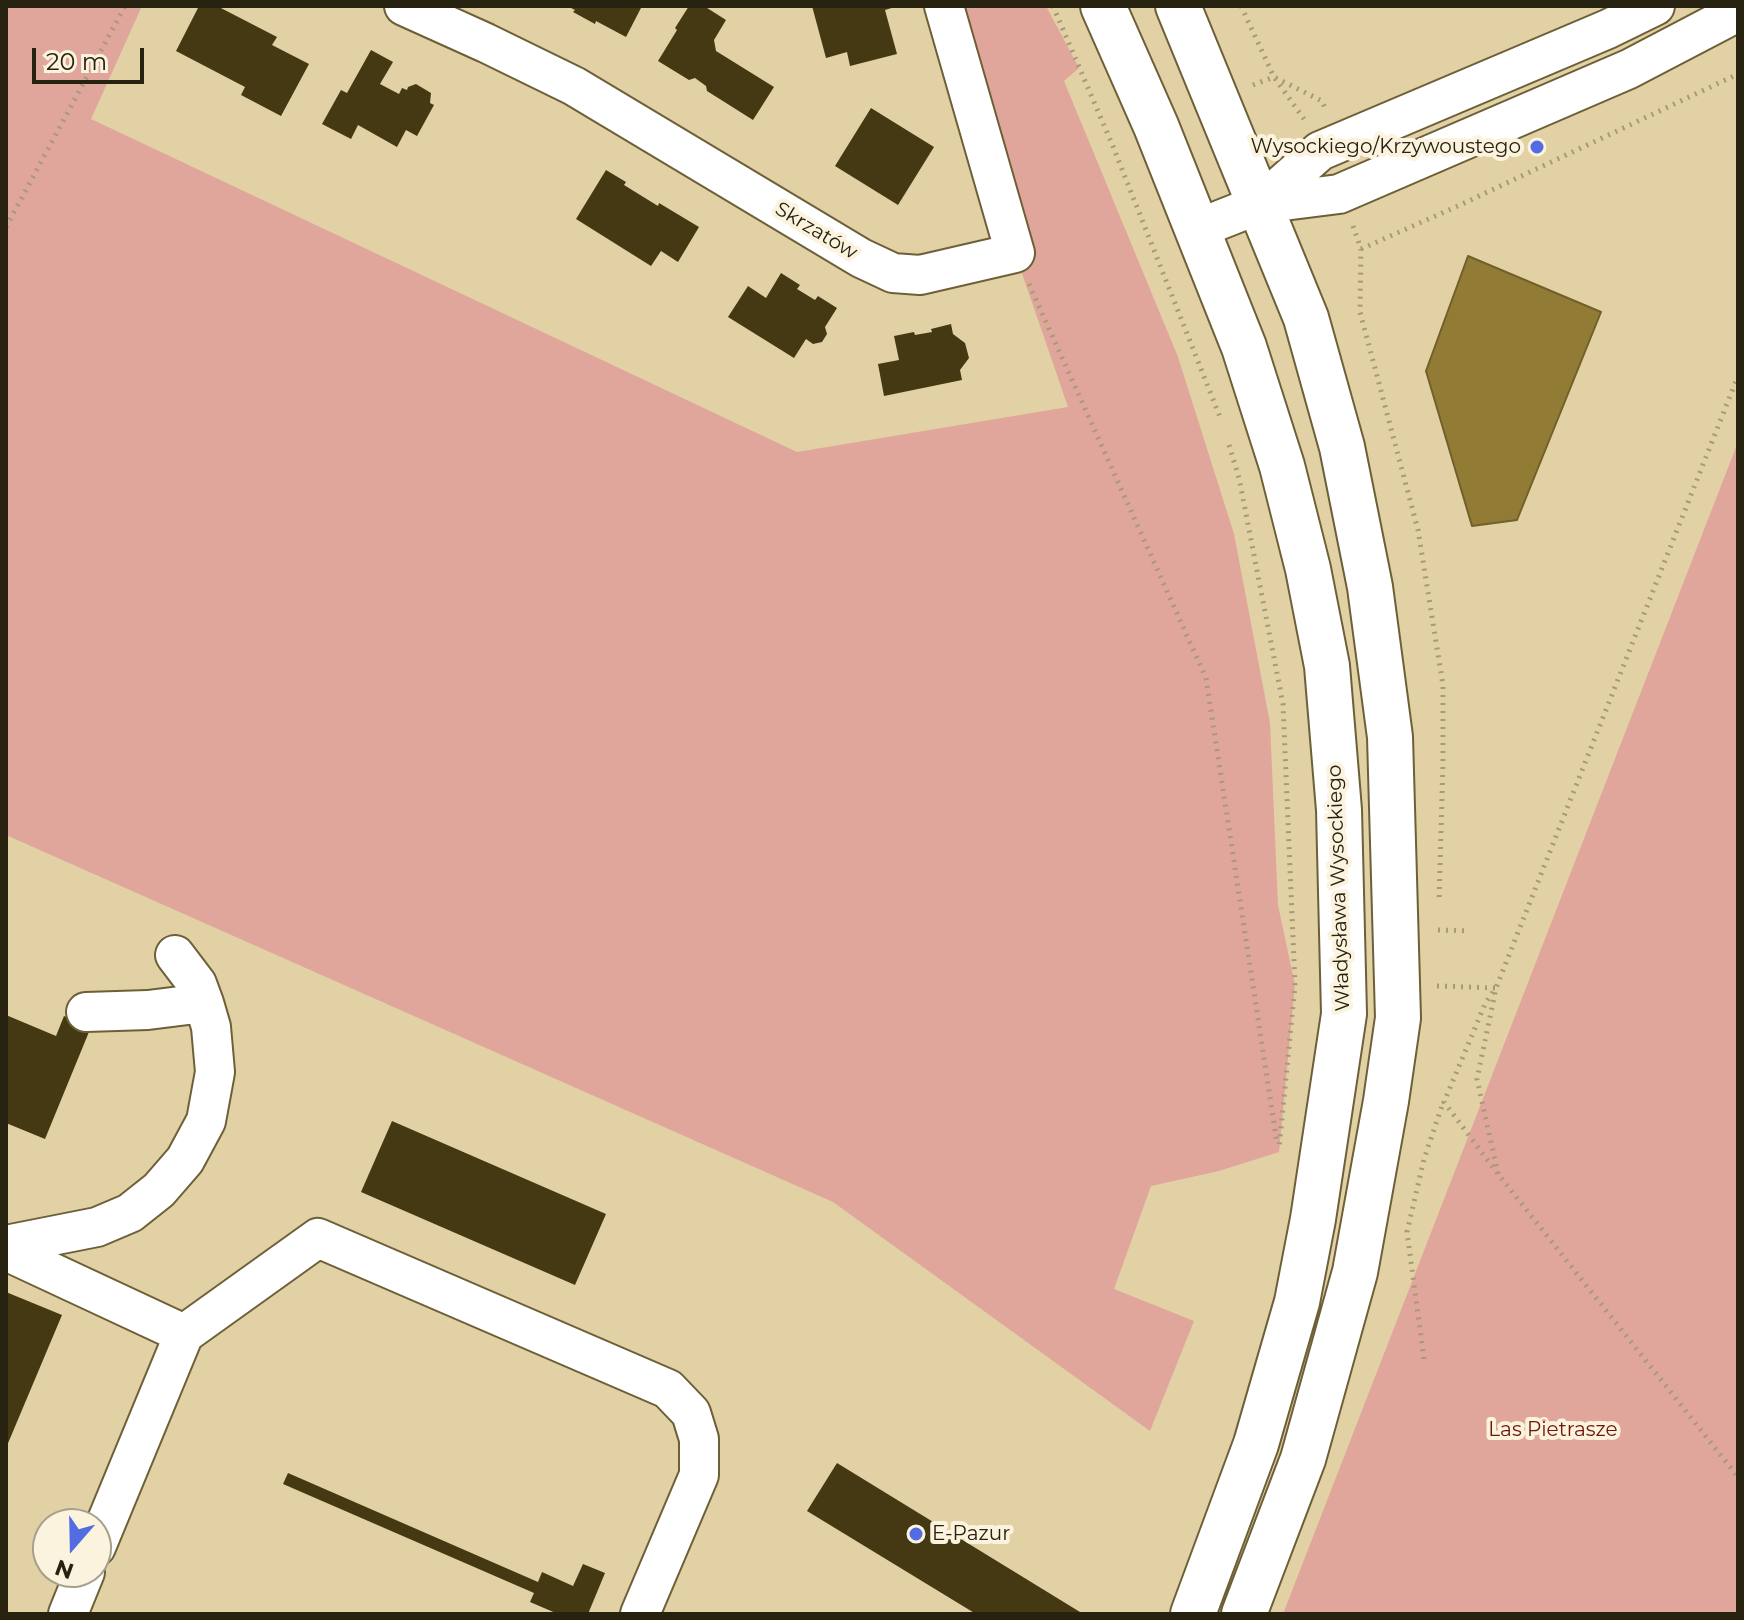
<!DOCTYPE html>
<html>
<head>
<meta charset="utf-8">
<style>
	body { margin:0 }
	#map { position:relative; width:1744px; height:1620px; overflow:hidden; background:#e1d1a5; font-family:Montserrat,sans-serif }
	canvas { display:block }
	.frame { position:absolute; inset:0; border:8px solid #272110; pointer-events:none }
	.north { position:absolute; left:32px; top:1508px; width:80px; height:80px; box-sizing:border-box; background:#fbf3dd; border:2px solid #a69f8b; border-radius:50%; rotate:200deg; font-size:22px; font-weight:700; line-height:32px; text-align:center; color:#272110 }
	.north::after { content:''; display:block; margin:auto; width:28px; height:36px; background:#546ce2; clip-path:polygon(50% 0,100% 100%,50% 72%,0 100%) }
	.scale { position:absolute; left:32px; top:48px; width:112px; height:36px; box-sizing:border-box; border:4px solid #272110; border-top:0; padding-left:10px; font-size:24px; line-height:28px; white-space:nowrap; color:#272110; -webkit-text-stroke:6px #fbf3dd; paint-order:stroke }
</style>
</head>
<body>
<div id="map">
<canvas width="1744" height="1620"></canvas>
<div class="frame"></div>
<div class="north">N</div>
<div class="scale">20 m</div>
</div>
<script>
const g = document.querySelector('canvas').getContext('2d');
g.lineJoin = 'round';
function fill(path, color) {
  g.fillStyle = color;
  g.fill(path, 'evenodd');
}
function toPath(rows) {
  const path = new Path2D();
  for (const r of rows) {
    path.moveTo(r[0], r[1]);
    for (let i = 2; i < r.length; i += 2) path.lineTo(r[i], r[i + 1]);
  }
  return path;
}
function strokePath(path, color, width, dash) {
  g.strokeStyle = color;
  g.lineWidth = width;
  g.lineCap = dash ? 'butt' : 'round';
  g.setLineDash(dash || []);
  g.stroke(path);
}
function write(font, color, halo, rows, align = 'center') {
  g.font = font + ' Montserrat,sans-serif';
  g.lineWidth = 8;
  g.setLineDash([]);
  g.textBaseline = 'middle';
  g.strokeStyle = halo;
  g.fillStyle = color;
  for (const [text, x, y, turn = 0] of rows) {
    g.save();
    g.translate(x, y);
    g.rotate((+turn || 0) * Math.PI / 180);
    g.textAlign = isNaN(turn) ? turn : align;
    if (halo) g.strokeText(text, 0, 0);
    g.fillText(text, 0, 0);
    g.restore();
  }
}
const green = toPath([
	[6,6,142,6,91,119,797,452,1068,407,1015,253,960,6,1046,6,1079,68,1064,81,1178,357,1234,534,1270,723,1278,905,1295,985,1279,1152,1219,1171,1151,1186,1114,1289,1194,1321,1150,1431,833,1202,6,835],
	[1738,442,1738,1614,1283,1614,1503,1047]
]);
const water = toPath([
	[1468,256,1601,312,1517,520,1472,526,1426,371,1468,256]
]);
const building = toPath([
	[199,6,217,6,277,37,272,45,309,64,281,116,241,95,245,87,176,51],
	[567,6,642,6,626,37,596,21,595,24,573,12,575,10],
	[689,6,704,6,726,20,714,40,716,51,774,87,753,120,707,91,706,86,695,78,689,80,658,61,677,30,675,28],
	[812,6,898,6,885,10,897,54,850,66,847,52,826,58],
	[371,50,393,62,380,84,399,94,402,88,407,90,408,87,416,84,431,93,430,103,434,105,417,136,406,130,397,147,358,125,351,139,322,124,341,90,347,93],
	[871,108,934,147,898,205,835,166],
	[606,170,626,182,624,185,658,206,659,203,699,227,678,262,661,251,651,266,576,219],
	[781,273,800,285,797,289,815,300,818,296,837,308,825,327,827,334,822,342,813,344,806,339,794,358,728,317,748,286,766,298],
	[951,324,953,334,965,343,969,358,960,370,962,380,884,396,878,364,899,360,894,336,914,332,915,335,932,332,931,329],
	[6,1015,56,1036,64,1016,91,1027,45,1139,6,1123],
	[392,1121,606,1214,575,1285,361,1192],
	[6,1292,62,1315,6,1448],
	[837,1463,1080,1612,1078,1614,976,1614,807,1511],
	[288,1473,538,1582,542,1572,573,1586,583,1564,605,1573,588,1614,558,1614,530,1602,534,1593,283,1484]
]);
const path = toPath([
	[1053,6,1112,144,1220,417],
	[1241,6,1274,77,1304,119],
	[1253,85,1274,77,1322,101,1326,110],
	[1353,226,1361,249,1360,312,1418,530,1443,685,1443,763,1439,901],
	[6,227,125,6],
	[1361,249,1460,205,1738,74],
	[1029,284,1206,678,1277,1143],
	[1229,445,1239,478,1283,704,1295,985,1279,1149],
	[1438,930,1469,931],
	[1437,986,1496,988],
	[1493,992,1485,1004,1444,1102,1498,1174,1738,1477],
	[1498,1174,1477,1079,1496,988,1738,376],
	[1424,1359,1407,1232,1424,1159,1443,1103]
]);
const minor = toPath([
	[404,6,486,43,574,86,861,258,893,273,920,275,1015,253,944,6],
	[1260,204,1320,151,1608,29,1655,6],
	[1197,229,1260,204,1339,194,1629,69,1738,12],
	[86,1012,148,1010,204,1003],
	[6,1245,97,1227,130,1213,159,1190,185,1160,206,1121,215,1072,211,1027,204,1003,197,984,175,955],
	[6,1251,184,1334,96,1547],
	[184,1334,318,1238,668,1389,691,1413,699,1439,699,1475,640,1614],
	[68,1614,85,1572]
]);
const major = toPath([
	[1103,6,1156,126,1244,347,1282,466,1308,569,1327,666,1339,810,1344,1014,1313,1219,1297,1302,1256,1444,1193,1614],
	[1178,6,1306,318,1342,447,1370,587,1390,737,1398,1018,1386,1101,1355,1272,1303,1459,1244,1614]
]);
const markers = [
	[1537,147,8,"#546ce2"],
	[916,1534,8,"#546ce2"]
];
const poiNames = [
	["Wysockiego/Krzywoustego",1521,147],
	["E-Pazur",932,1534,"left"]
];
const streetNames = [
	["Skrzatów",816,231,31],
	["Władysława Wysockiego",1339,888,-92]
];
const parkNames = [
	["Las Pietrasze",1553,1430]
];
fill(green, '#e0a69b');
fill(water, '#927b35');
strokePath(water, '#72602a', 2);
fill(building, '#453913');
strokePath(minor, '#6d5f37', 42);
strokePath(major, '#6d5f37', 48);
strokePath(path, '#a79a77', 5, [2, 6]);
strokePath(minor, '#fff', 38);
strokePath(major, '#fff', 44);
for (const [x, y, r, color] of markers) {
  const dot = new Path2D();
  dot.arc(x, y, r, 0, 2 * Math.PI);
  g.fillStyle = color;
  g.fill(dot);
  strokePath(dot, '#fbf3dd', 3);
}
write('20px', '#272110', '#fbf3dd', poiNames, 'right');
write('20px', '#272110', '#fbf3dd', streetNames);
write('20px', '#6e160b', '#fbf3dd', parkNames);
</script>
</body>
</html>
